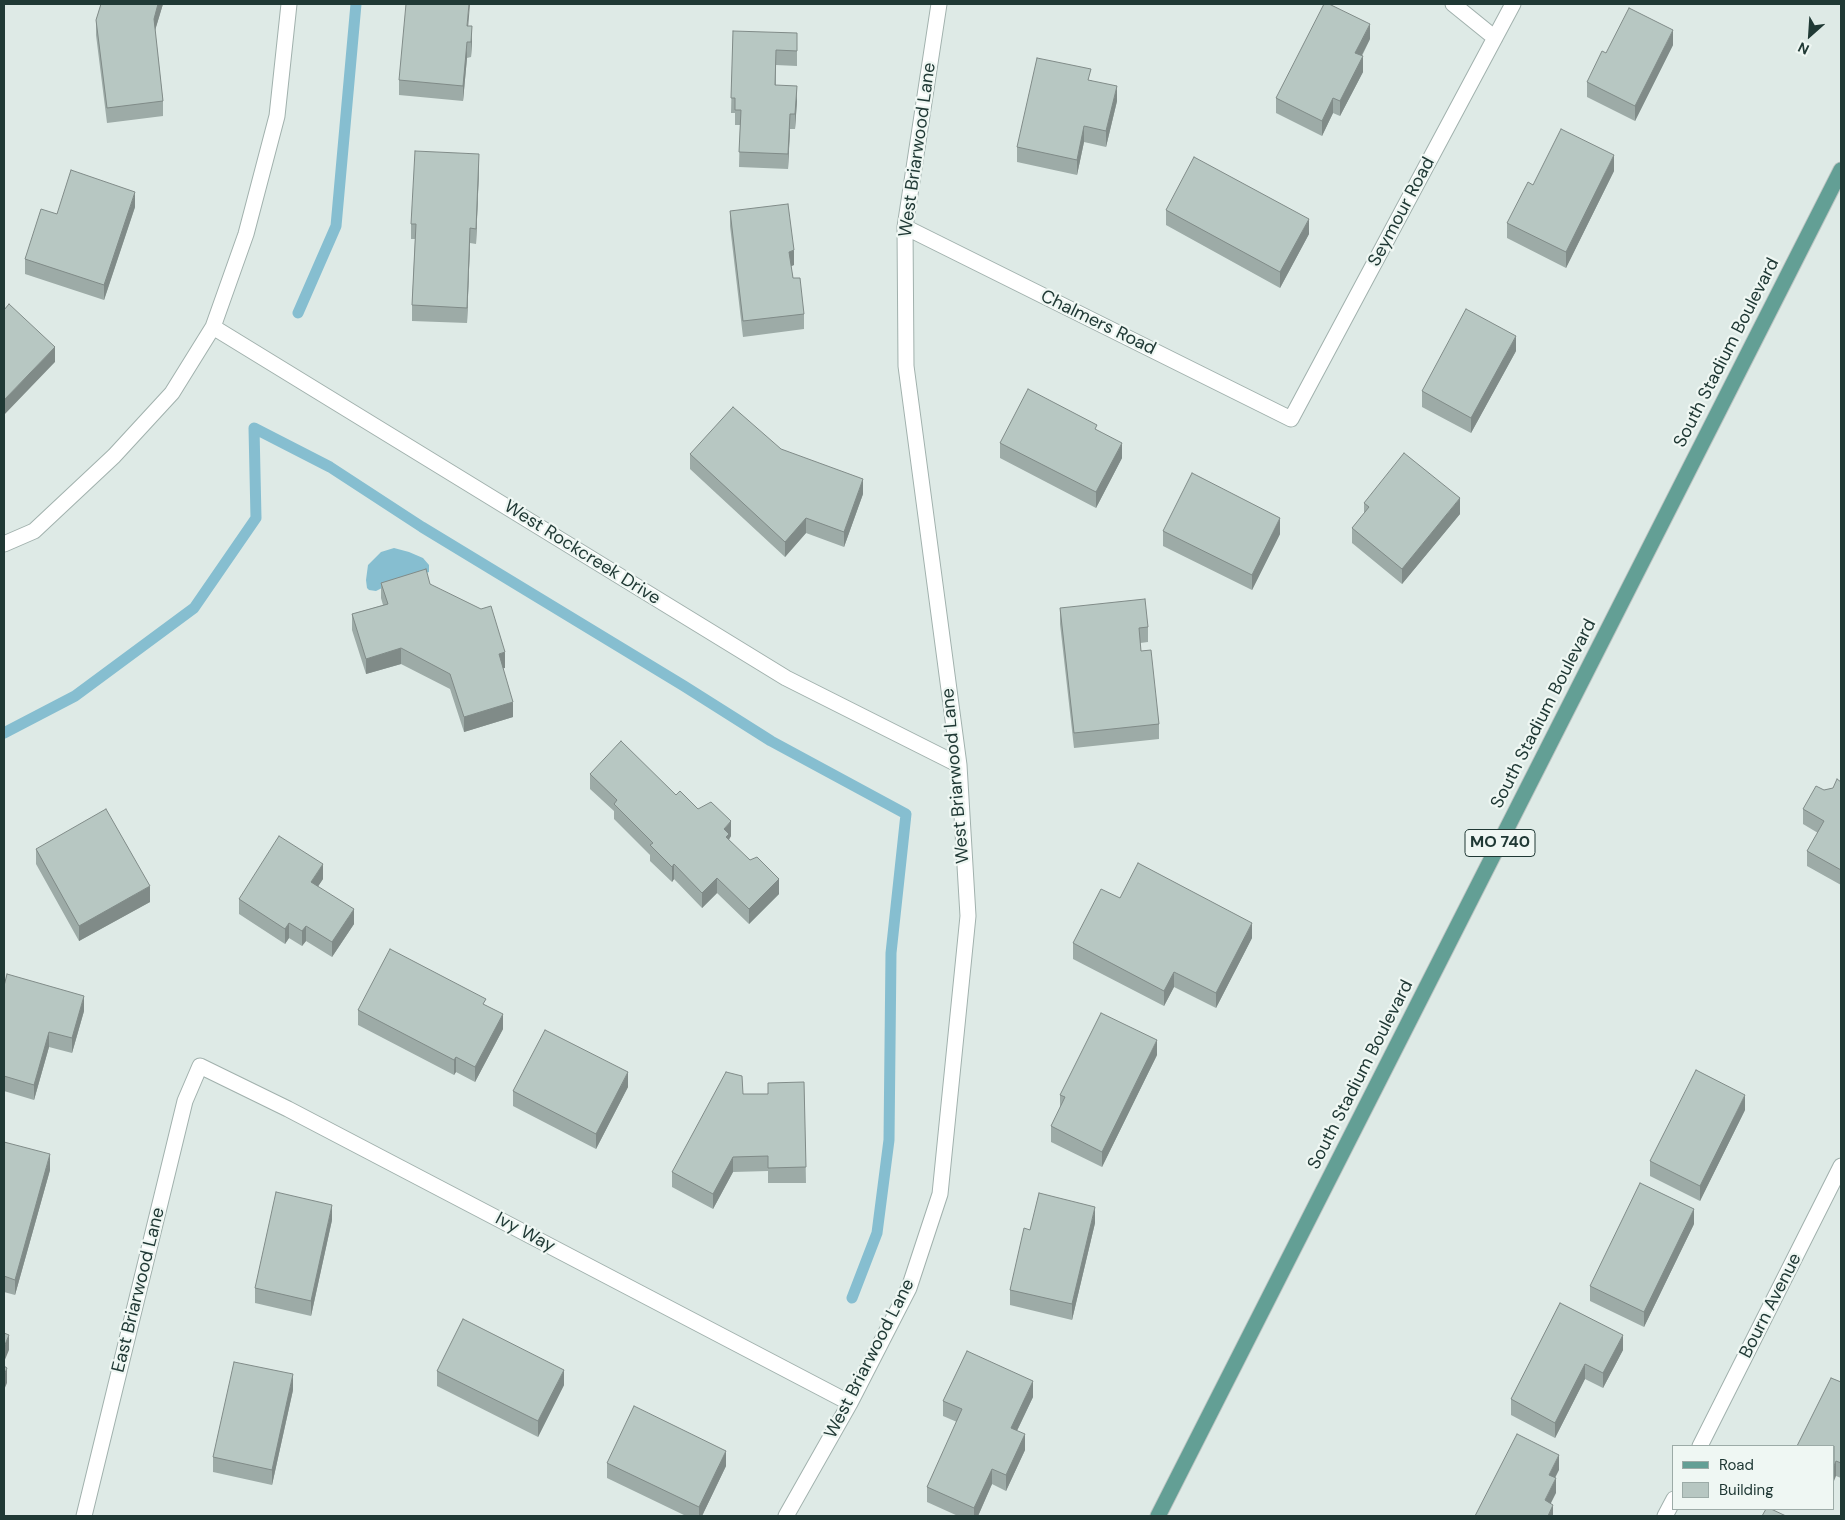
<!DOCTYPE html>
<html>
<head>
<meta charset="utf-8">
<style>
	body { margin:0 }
	#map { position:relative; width:1845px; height:1520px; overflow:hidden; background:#deeae6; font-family:"DM Sans",sans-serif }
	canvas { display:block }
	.frame { position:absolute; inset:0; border:5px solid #203935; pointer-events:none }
	.legend { position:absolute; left:1672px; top:1445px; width:162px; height:65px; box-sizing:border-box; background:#eff7f3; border:1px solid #9caba7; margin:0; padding:6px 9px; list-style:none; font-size:15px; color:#203935 }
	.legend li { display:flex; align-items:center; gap:10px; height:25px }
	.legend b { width:25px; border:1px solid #9caba7 }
	.north { position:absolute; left:1785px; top:10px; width:50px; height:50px; -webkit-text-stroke:4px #eff7f3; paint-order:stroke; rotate:206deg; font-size:14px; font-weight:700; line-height:20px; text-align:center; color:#203935 }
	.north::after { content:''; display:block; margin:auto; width:18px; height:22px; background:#203935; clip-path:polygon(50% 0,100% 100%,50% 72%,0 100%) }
</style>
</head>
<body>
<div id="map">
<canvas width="1845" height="1520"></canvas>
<div class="frame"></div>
<ul class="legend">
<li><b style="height:6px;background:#639f95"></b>Road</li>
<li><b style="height:14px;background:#b7c7c2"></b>Building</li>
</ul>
<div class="north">N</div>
</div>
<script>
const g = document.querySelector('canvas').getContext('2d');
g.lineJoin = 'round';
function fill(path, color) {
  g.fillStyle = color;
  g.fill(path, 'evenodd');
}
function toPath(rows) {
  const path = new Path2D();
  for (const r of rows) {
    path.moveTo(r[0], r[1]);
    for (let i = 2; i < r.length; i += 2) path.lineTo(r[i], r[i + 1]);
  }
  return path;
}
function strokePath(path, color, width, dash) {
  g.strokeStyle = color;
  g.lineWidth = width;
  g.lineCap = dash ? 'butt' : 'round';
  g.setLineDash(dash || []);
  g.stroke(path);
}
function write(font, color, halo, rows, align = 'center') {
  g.font = font + ' "DM Sans",sans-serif';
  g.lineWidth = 4.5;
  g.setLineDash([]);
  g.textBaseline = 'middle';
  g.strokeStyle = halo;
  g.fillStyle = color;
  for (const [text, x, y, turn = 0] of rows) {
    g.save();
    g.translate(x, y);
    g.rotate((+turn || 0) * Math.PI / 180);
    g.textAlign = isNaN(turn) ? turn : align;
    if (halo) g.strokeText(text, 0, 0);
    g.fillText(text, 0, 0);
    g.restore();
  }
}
const water = toPath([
	[394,548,409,552,423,558,429,565,429,572,386,586,376,591,369,590,367,588,366,580,368,565,381,552]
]);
const stream = toPath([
	[298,313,336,226,356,4],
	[4,733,75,696,194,608,256,518,254,428,330,467,422,527,684,686,771,741,906,814,891,953,889,1140,877,1233,852,1298]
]);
const minor = toPath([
	[1453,4,1495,38],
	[905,227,1291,419,1513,4],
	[213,327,786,678,959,765],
	[4,544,34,531,114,456,172,393,213,327,246,234,277,116,289,4],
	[1700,1446,1841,1166],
	[84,1516,185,1101,200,1066,288,1109,850,1403],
	[786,1516,850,1403,909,1288,940,1194,968,916,959,765,906,366,905,227,939,4],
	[1665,1516,1674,1499]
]);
const primary = toPath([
	[1158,1516,1841,170]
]);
const wall = toPath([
	[101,4,163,4,155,30,163,101,163,116,107,123,96,35,96,20],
	[468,26,472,41,471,57,467,58,463,101,399,95,399,80],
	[733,31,797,48,797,66,776,65,776,85,797,101,795,129,790,129,788,169,739,167,740,125,735,125,735,113,731,113],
	[1370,39,1362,56,1363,72,1340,116,1333,113,1322,136,1276,113,1276,98],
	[1673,45,1635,121,1587,97,1587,82,1606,53],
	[1091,80,1117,101,1106,147,1084,142,1077,175,1017,162,1017,147],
	[479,169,476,244,470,243,467,323,412,321,412,305,415,239,411,239,411,224],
	[1614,171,1566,268,1507,238,1507,223,1533,185],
	[135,207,104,300,25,274,25,259,57,214],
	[1166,210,1309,234,1280,288,1166,225],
	[730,211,794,265,791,266,793,278,804,314,804,329,743,337,730,226],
	[1516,351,1471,433,1422,407,1422,391],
	[1097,430,1122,458,1096,508,1000,458,1000,443],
	[690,454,863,494,844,547,806,533,785,557,690,469],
	[1364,503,1460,514,1402,584,1352,543,1352,528,1364,514],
	[1163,531,1280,534,1252,590,1163,546],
	[381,583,430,584,505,668,503,668,513,717,464,732,450,689,401,664,366,674,352,630,352,614,383,605,381,598],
	[1060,608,1148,627,1148,642,1140,643,1141,651,1159,724,1159,739,1074,748,1060,624],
	[590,774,676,795,698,809,731,836,729,840,779,894,749,924,717,893,702,908,674,879,672,882,650,861,650,855,614,819,614,811,590,789],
	[1841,782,1841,885,1807,866,1807,851,1818,833,1803,824,1803,809,1824,790,1833,788],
	[36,849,150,902,79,941,36,864],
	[323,879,318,886,354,924,332,957,306,941,302,946,289,938,285,944,239,914,239,899],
	[1120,898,1252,938,1216,1008,1174,987,1164,1006,1073,959,1073,943],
	[4,986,84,1011,72,1053,49,1047,34,1100,4,1091],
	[486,1005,503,1029,475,1082,456,1072,454,1075,358,1025,358,1010],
	[1157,1055,1102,1167,1051,1142,1051,1126,1060,1108,1060,1095],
	[804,1082,806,1183,768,1183,768,1171,733,1172,713,1209,672,1187,672,1172,743,1094,768,1094],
	[628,1087,596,1149,513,1106,513,1091],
	[1745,1110,1700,1201,1650,1176,1650,1161],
	[4,1142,50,1170,15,1295,4,1292],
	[332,1220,311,1316,255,1303,255,1288],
	[1095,1223,1072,1320,1010,1305,1010,1290,1030,1230],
	[1694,1224,1644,1327,1590,1301,1590,1286],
	[1560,1303,1623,1350,1603,1388,1585,1379,1555,1438,1511,1415,1511,1399],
	[437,1371,564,1385,538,1437,437,1386],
	[1831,1378,1841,1382,1841,1478,1836,1476],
	[293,1390,272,1485,213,1472,213,1457],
	[1033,1397,1017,1431,1025,1450,1006,1491,992,1484,978,1516,958,1516,927,1502,927,1487,957,1422,943,1416,943,1401],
	[607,1463,726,1466,702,1516,686,1516,607,1478]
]);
const shadedWall = toPath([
	[158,4,163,4,154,34,154,19],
	[469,4,470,4,467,41,467,26],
	[1370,24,1370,39,1355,68,1355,53],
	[472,26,472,41,471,57,471,42],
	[1673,30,1673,45,1635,121,1635,106],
	[467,42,467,58,463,101,463,86],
	[1363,56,1363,72,1340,116,1340,101],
	[797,86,797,101,795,129,795,114],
	[1117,86,1117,101,1106,147,1106,131],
	[1333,98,1333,113,1322,136,1322,121],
	[790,114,790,129,788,169,788,154],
	[1084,126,1084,142,1077,175,1077,160],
	[479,154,479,169,476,244,476,229],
	[1614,155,1614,171,1566,268,1566,252],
	[135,192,135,207,104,300,104,285],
	[1309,219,1309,234,1280,288,1280,272],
	[470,228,470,243,467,323,467,308],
	[794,250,794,265,789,267,789,252],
	[1516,336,1516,351,1471,433,1471,418],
	[55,347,55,362,4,415,4,400],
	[1122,443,1122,458,1096,508,1096,492],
	[863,479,863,494,844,547,844,532],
	[1460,498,1460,514,1402,584,1402,569],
	[806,518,806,533,785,557,785,542],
	[1280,518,1280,534,1252,590,1252,575],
	[401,648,401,664,366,674,366,659],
	[505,652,505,668,499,669,499,654],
	[513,702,513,717,464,732,464,717],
	[731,821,731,836,729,839,729,849,724,829],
	[323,864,323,879,311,897,311,882],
	[674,864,674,879,672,882,672,867],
	[717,878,717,893,702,908,702,893],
	[779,879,779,894,749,924,749,909],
	[150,886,150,902,79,941,79,926],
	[354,909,354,924,332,957,332,942],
	[289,923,289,938,285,944,285,929],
	[1252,923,1252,938,1216,1008,1216,993],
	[306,926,306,941,302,946,302,931],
	[1174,972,1174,987,1164,1006,1164,991],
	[84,996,84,1011,72,1053,72,1038],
	[503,1014,503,1029,475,1082,475,1067],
	[49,1032,49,1047,34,1100,34,1085],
	[1157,1040,1157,1055,1102,1167,1102,1152],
	[456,1057,456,1072,454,1075,454,1060],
	[628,1072,628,1087,596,1149,596,1134],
	[1745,1095,1745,1110,1700,1201,1700,1186],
	[50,1154,50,1170,15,1295,15,1280],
	[733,1157,733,1172,713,1209,713,1194],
	[332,1205,332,1220,311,1316,311,1301],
	[1095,1207,1095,1223,1072,1320,1072,1304],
	[1694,1209,1694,1224,1644,1327,1644,1312],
	[9,1335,9,1350,4,1362,4,1347],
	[1623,1335,1623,1350,1603,1388,1603,1373],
	[1585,1364,1585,1379,1555,1438,1555,1423],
	[7,1368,7,1383,4,1390,4,1375],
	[564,1370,564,1385,538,1437,538,1421],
	[293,1374,293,1390,272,1485,272,1470],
	[1033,1381,1033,1397,1011,1443,1011,1428],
	[1025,1434,1025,1450,1006,1491,1006,1475],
	[726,1451,726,1466,702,1516,699,1516,699,1507],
	[1559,1455,1559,1470,1549,1490,1549,1475],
	[1836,1461,1836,1476,1834,1481,1834,1466],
	[992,1469,992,1484,978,1516,974,1516,974,1508],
	[1556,1478,1556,1493,1545,1515,1545,1500],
	[1553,1505,1553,1516,1548,1516]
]);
const building = toPath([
	[101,4,158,4,154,19,163,101,107,108,96,20,101,4],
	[406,4,469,4,467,26,472,26,471,42,467,42,463,86,399,80,406,4],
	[1324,4,1329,4,1370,24,1355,53,1363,56,1340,101,1333,98,1322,121,1276,98,1324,4],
	[1629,8,1673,30,1635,106,1587,82,1602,51,1606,53,1629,8],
	[733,31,797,33,797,51,776,50,775,85,797,86,795,114,790,114,788,154,739,152,741,110,735,110,735,98,731,98,733,31],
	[1037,58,1091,69,1088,80,1117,86,1106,131,1084,126,1077,160,1017,147,1037,58],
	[1561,129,1614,155,1566,252,1507,223,1528,182,1533,185,1561,129],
	[415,151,479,154,476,229,470,228,467,308,412,305,416,224,411,224,415,151],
	[1194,157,1309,219,1280,272,1166,210,1194,157],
	[71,170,135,192,104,285,25,259,41,209,57,214,71,170],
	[788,204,794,250,789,252,793,278,800,278,804,314,743,321,730,211,788,204],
	[9,304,55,347,4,400,4,310,9,304],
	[1466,309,1516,336,1471,418,1422,391,1466,309],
	[1028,389,1097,425,1095,429,1122,443,1096,492,1000,443,1028,389],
	[733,407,781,449,863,479,844,532,806,518,785,542,690,454,733,407],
	[1404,453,1460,498,1402,569,1352,528,1369,507,1364,503,1404,453],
	[1192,473,1280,518,1252,575,1163,531,1192,473],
	[426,569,430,584,481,609,491,606,505,652,499,654,513,702,464,717,450,674,401,648,366,659,352,614,388,604,381,583,426,569],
	[1145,599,1148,627,1139,628,1141,651,1151,650,1159,724,1074,733,1060,608,1145,599],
	[621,741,676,795,680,791,698,809,711,802,731,821,724,829,729,834,726,837,750,860,757,857,779,879,749,909,717,878,702,893,674,864,672,867,650,845,653,843,614,804,617,800,590,774,621,741],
	[1837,779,1841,782,1841,870,1807,851,1824,821,1803,809,1816,786,1824,790,1833,788,1837,779],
	[106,809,150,886,79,926,36,849,106,809],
	[279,836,323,864,311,882,354,909,332,942,306,926,302,931,289,923,285,929,239,899,279,836],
	[1138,863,1252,923,1216,993,1174,972,1164,991,1073,943,1101,889,1120,898,1138,863],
	[390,949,486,999,483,1004,503,1014,475,1067,456,1057,454,1060,358,1010,390,949],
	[7,974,84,996,72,1038,49,1032,34,1085,4,1076,4,986,7,974],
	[1101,1013,1157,1040,1102,1152,1051,1126,1065,1097,1060,1095,1101,1013],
	[545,1030,628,1072,596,1134,513,1091,545,1030],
	[1696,1070,1745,1095,1700,1186,1650,1161,1696,1070],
	[726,1072,742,1076,743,1094,768,1094,768,1083,804,1082,806,1167,768,1168,768,1156,733,1157,713,1194,672,1172,726,1072],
	[4,1142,50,1154,15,1280,4,1276,4,1142],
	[1640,1183,1694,1209,1644,1312,1590,1286,1640,1183],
	[276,1192,332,1205,311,1301,255,1288,276,1192],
	[1039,1193,1095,1207,1072,1304,1010,1290,1024,1228,1030,1230,1039,1193],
	[1560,1303,1623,1335,1603,1373,1585,1364,1555,1423,1511,1399,1560,1303],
	[463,1319,564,1370,538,1421,437,1371,463,1319],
	[4,1333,9,1335,4,1347,4,1333],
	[967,1351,1033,1381,1011,1428,1025,1434,1006,1475,992,1469,974,1508,927,1487,962,1409,943,1401,967,1351],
	[234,1362,293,1374,272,1470,213,1457,234,1362],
	[4,1366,7,1368,4,1375,4,1366],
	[1831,1378,1841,1382,1841,1463,1836,1461,1834,1466,1834,1446,1797,1446,1831,1378],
	[634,1406,726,1451,699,1507,607,1463,634,1406],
	[1517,1434,1559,1455,1549,1475,1556,1478,1545,1500,1553,1505,1548,1516,1475,1516,1517,1434],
	[1766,1509,1771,1509,1786,1516,1762,1516,1766,1509]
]);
const shields = [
	[1500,843,70]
];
const shieldNames = [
	["MO 740",1500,843]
];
const streetNames = [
	["West Briarwood Lane",918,150,-82],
	["Seymour Road",1402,212,-62],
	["Chalmers Road",1098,323,26],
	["South Stadium Boulevard",1727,353,-63],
	["West Rockcreek Drive",582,553,32],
	["South Stadium Boulevard",1544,714,-63],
	["West Briarwood Lane",956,776,-95],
	["South Stadium Boulevard",1361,1075,-63],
	["Ivy Way",525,1233,28],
	["East Briarwood Lane",139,1290,-76],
	["Bourn Avenue",1771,1306,-63],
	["West Briarwood Lane",870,1359,-63]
];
fill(water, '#86bed0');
strokePath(stream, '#86bed0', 11);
strokePath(minor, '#a1b1ad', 17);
strokePath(primary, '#bcc4c2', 17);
strokePath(minor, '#fff', 15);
strokePath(primary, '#639f95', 15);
fill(wall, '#9daba7');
fill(shadedWall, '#808b88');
fill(building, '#b7c7c2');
strokePath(building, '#808b88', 1);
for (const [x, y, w] of shields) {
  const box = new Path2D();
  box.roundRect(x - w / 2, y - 13.5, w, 27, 4);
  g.fillStyle = '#eff7f3';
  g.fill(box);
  strokePath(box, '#203935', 1);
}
write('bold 16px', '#203935', null, shieldNames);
write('18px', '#203935', '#eff7f3', streetNames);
</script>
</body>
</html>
